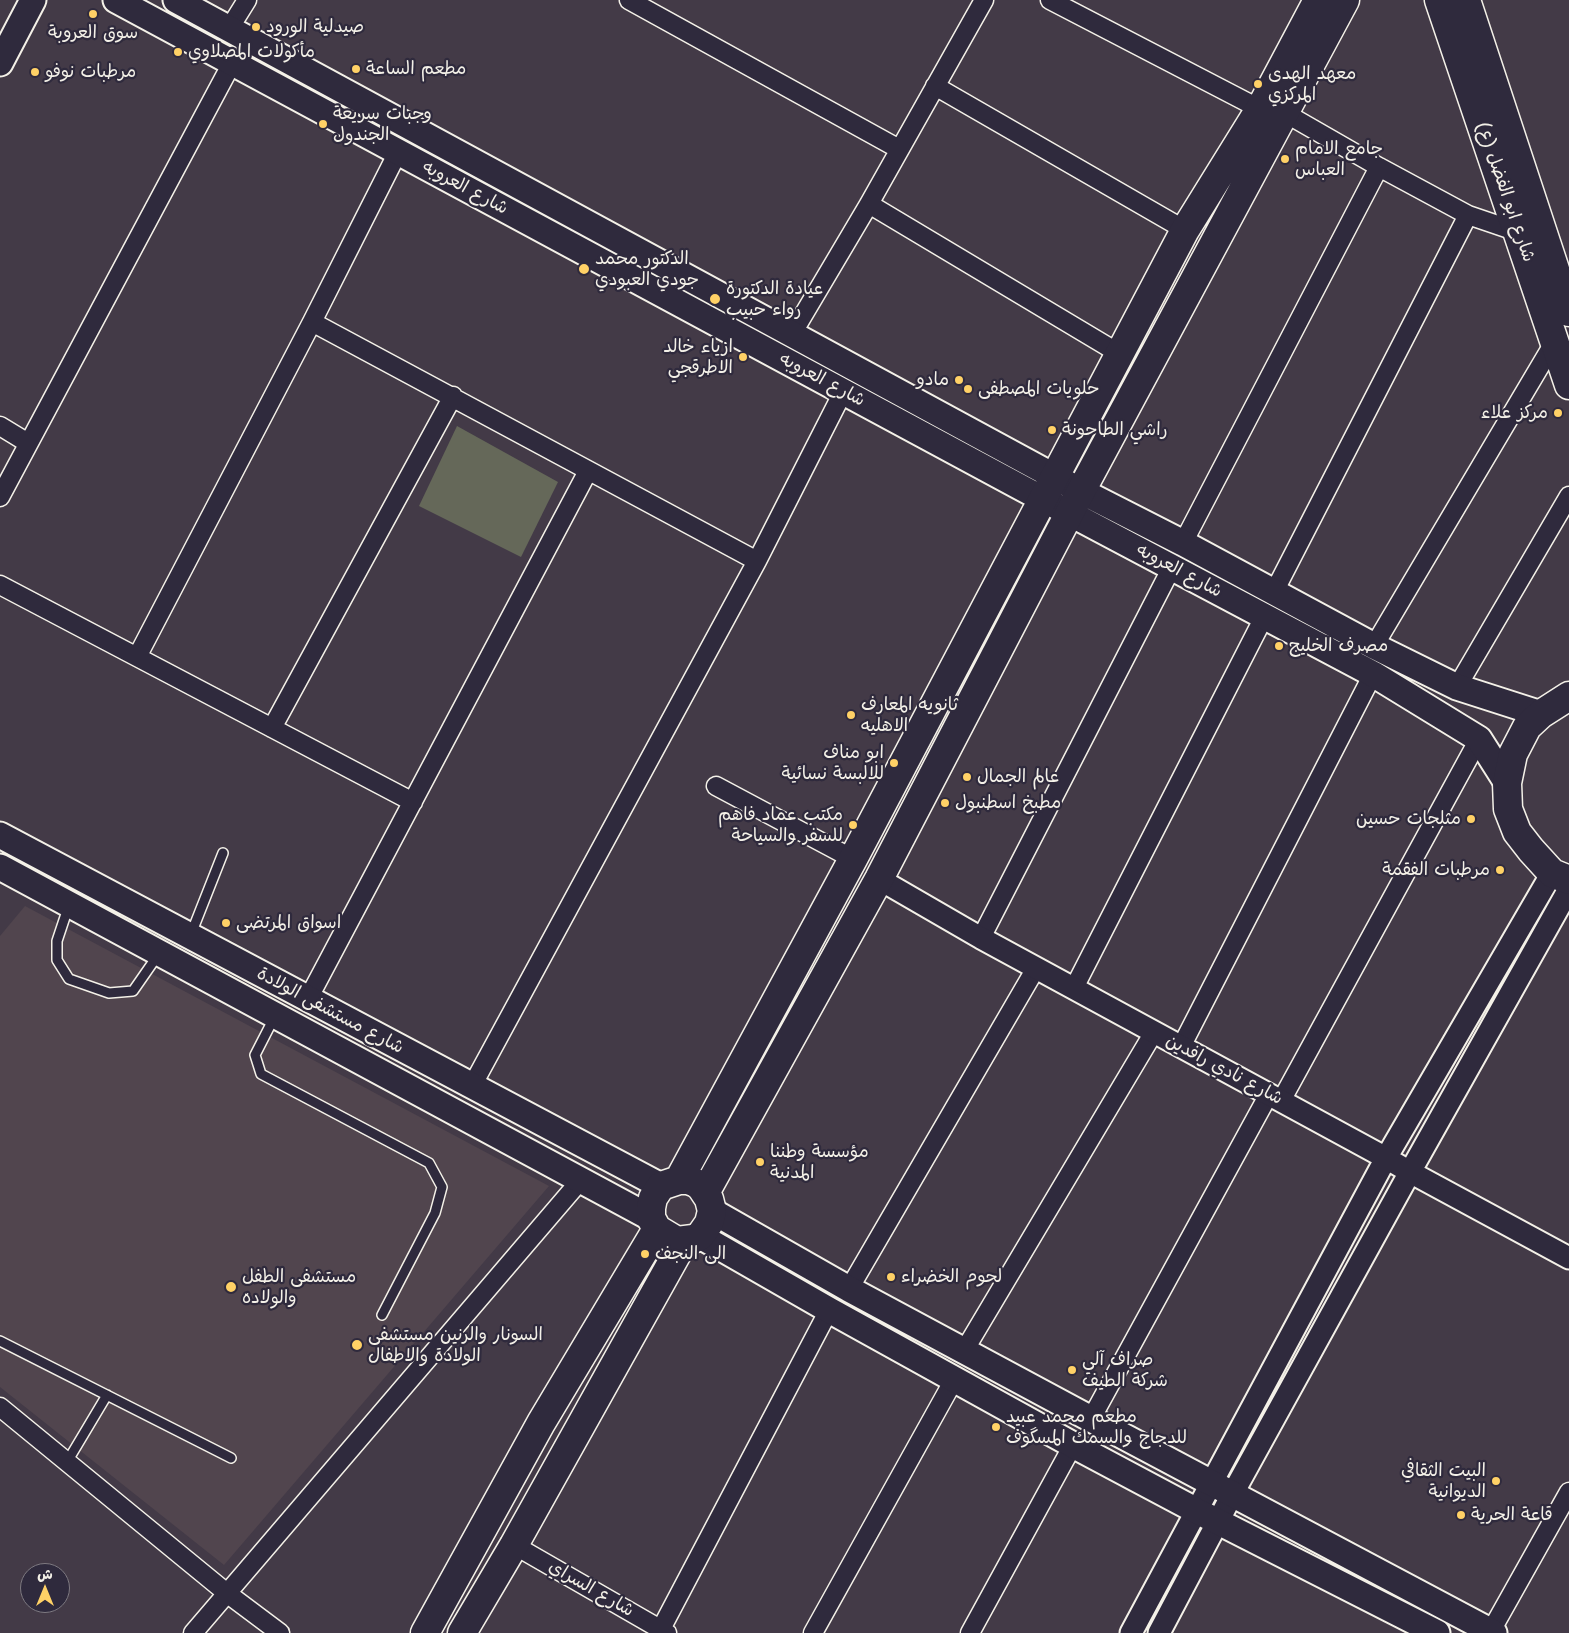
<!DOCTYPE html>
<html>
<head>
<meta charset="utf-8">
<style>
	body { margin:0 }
	#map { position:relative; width:1569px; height:1633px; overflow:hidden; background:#433a47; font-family:"Shantell Sans","Playpen Sans Arabic",sans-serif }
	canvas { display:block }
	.north { position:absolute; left:20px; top:1563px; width:50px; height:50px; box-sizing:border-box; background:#2f2a3d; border:1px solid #7e7a81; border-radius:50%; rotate:0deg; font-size:14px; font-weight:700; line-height:20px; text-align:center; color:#f4f1e8 }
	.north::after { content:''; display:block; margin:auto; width:18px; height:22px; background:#ffd166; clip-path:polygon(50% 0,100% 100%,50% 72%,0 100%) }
</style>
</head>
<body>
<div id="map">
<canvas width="1569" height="1633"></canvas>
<div class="north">ش</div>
</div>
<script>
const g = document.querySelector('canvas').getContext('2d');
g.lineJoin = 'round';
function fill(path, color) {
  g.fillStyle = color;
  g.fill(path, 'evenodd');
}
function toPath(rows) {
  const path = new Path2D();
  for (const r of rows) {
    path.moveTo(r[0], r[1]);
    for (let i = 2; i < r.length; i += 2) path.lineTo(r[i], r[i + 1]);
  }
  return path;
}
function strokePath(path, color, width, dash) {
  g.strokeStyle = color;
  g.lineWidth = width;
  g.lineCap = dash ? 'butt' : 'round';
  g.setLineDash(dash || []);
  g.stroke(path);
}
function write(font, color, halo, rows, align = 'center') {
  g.font = font + ' "Shantell Sans","Playpen Sans Arabic",sans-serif';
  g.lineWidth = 4.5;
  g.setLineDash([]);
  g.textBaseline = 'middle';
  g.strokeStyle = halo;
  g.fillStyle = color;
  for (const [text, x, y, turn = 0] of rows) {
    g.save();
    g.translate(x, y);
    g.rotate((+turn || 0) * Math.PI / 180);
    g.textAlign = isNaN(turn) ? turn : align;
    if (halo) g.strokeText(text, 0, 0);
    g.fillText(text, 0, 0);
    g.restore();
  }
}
const built = toPath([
	[25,906,549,1186,224,1565,0,1387,0,936]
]);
const green = toPath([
	[457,426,558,482,521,557,419,506]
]);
const service = toPath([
	[69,905,57,941,57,960,69,979,109,993,133,991,158,955],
	[191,934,223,853],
	[275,1016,255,1055,261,1074,429,1163,442,1187,435,1213,382,1315],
	[0,1341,231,1458],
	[67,1462,107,1395]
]);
const minor = toPath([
	[629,0,899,149],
	[1050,0,1260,109],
	[229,29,247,0],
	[935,86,1185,230],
	[1285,113,1379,167,1468,215,1518,232],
	[869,204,1120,354],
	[312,322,757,561],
	[792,334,869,204,984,0],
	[0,426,28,443],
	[0,497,232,63],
	[1183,543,1379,167],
	[0,585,413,802],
	[1274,592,1468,215],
	[1374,646,1555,341],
	[137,657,312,322,398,152],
	[1457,687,1569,496],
	[272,728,453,396],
	[716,786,853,859],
	[981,938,1172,567],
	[1074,988,1264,617],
	[308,999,588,471],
	[1181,1047,1373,674],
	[472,1086,757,561,843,392],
	[1281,1101,1479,739],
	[849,1289,1036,968],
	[964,1351,1154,1032],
	[0,1407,228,1594,280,1633],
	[1091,1419,1269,1094],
	[514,1545,667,1633],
	[661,1629,829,1310],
	[1491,1631,1569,1492],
	[193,1633,580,1181],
	[813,1633,955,1378],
	[970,1633,1073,1445]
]);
const tertiary = toPath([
	[879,879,981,938,1386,1158,1410,1172,1569,1258],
	[1131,1633,1386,1158,1552,873],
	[1159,1633,1233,1493,1410,1172,1569,889]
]);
const secondary = toPath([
	[116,0,1022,488,1373,674,1479,739,1507,783],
	[176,0,1081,491,1183,543,1374,646,1457,687,1541,714],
	[0,63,33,0],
	[0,835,661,1186],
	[0,867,651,1218],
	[712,1211,849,1289,1091,1419,1494,1633],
	[700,1236,829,1310,1073,1445,1197,1511,1437,1633]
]);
const primary = toPath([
	[1439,0,1569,385],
	[1466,0,1569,312],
	[1569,696,1541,714,1527,727,1513,754,1507,783,1508,809,1517,832,1531,850,1552,873,1569,880],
	[679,1180,853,859,1185,230,1260,109,1318,0],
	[679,1180,688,1180,696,1183,701,1187,709,1199,712,1211,709,1223,700,1236,693,1239,677,1241,657,1229,651,1218,651,1208,653,1198,661,1186,679,1180],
	[705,1193,879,879,1081,491,1345,0],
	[425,1633,541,1423,657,1229],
	[462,1633,514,1545,684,1241]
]);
const markers = [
	[93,14,5,"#ffd166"],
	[256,27,5,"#ffd166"],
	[178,52,5,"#ffd166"],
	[356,69,5,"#ffd166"],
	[35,72,5,"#ffd166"],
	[1258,84,5,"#ffd166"],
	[323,124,5,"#ffd166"],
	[1285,159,5,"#ffd166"],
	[584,269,6,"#ffd166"],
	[715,299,6,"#ffd166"],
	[743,357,5,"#ffd166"],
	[959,380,5,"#ffd166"],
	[968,389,5,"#ffd166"],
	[1558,413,5,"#ffd166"],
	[1052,430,5,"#ffd166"],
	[1279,646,5,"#ffd166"],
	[851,715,5,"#ffd166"],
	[894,763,5,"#ffd166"],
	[967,777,5,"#ffd166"],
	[945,803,5,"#ffd166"],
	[1471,819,5,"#ffd166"],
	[853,825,5,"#ffd166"],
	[1500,870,5,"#ffd166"],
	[226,923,5,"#ffd166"],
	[760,1162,5,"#ffd166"],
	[645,1254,5,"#ffd166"],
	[891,1277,5,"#ffd166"],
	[231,1287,6,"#ffd166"],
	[357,1345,6,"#ffd166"],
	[1072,1370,5,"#ffd166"],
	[996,1427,5,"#ffd166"],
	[1496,1481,5,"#ffd166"],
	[1461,1515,5,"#ffd166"]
];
const poiNames = [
	["صيدلية الورود",266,27],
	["سوق العروبة",93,33,"center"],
	["مأكولات المصلاوي",188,52],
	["مطعم الساعة",366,69],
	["مرطبات نوفو",45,72],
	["معهد الهدى",1268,74],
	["المركزي",1268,95],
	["وجبات سريعة",333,114],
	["الجندول",333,135],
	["جامع الامام",1295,149],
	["العباس",1295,170],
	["الدكتور محمد",595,259],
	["جودي العبودي",595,280],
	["عيادة الدكتورة",726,289],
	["رواء حبيب",726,310],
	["ازياء خالد",733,347,"right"],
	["الاطرقجي",733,368,"right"],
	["مادو",949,380,"right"],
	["حلويات المصطفى",978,389],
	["مركز علاء",1548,413,"right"],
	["راشي الطاحونة",1062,430],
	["مصرف الخليج",1289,646],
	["ثانويه المعارف",861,705],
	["الاهليه",861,726],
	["ابو مناف",884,753,"right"],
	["للالبسة نسائية",884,774,"right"],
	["عالم الجمال",977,777],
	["مطبخ اسطنبول",955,803],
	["مكتب عماد فاهم",843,815,"right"],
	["للسفر والسياحة",843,836,"right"],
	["مثلجات حسين",1461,819,"right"],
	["مرطبات الفقمة",1490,870,"right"],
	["اسواق المرتضى",236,923],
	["مؤسسة وطننا",770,1152],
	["المدنية",770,1173],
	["الى النجف",655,1254],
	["مستشفى الطفل",242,1277],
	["والولاده",242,1298],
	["لحوم الخضراء",901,1277],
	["السونار والرنين مستشفى",368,1335],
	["الولادة والاطفال",368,1356],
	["صراف آلي",1082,1360],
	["شركة الطيف",1082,1381],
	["مطعم محمد عبيد",1006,1417],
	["للدجاج والسمك المسگوف",1006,1438],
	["البيت الثقافي",1486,1471,"right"],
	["الديوانية",1486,1492,"right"],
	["قاعة الحرية",1471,1515]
];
const streetNames = [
	["شارع العروبه",465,188,28],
	["شارع ابو الفضل (ع)",1505,192,71],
	["شارع العروبه",822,380,28],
	["شارع العروبه",1179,571,28],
	["شارع مستشفى الولادة",330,1011,28],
	["شارع نادي رافدين",1224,1070,28],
	["شارع السراي",591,1589,30]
];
fill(built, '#51454e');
fill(green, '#656859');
strokePath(service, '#f4f1e8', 12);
strokePath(minor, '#f4f1e8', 21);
strokePath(tertiary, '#f4f1e8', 25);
strokePath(secondary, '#f4f1e8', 29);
strokePath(primary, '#f4f1e8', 31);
strokePath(service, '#2f2a3d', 9);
strokePath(minor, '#2f2a3d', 18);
strokePath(tertiary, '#2f2a3d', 21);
strokePath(secondary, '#2f2a3d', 25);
strokePath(primary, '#2f2a3d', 28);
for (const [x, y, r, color] of markers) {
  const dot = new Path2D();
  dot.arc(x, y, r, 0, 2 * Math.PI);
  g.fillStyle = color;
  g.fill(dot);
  strokePath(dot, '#2f2a3d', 2);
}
write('18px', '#f4f1e8', '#2f2a3d', poiNames, 'left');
write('18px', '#f4f1e8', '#2f2a3d', streetNames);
</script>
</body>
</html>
